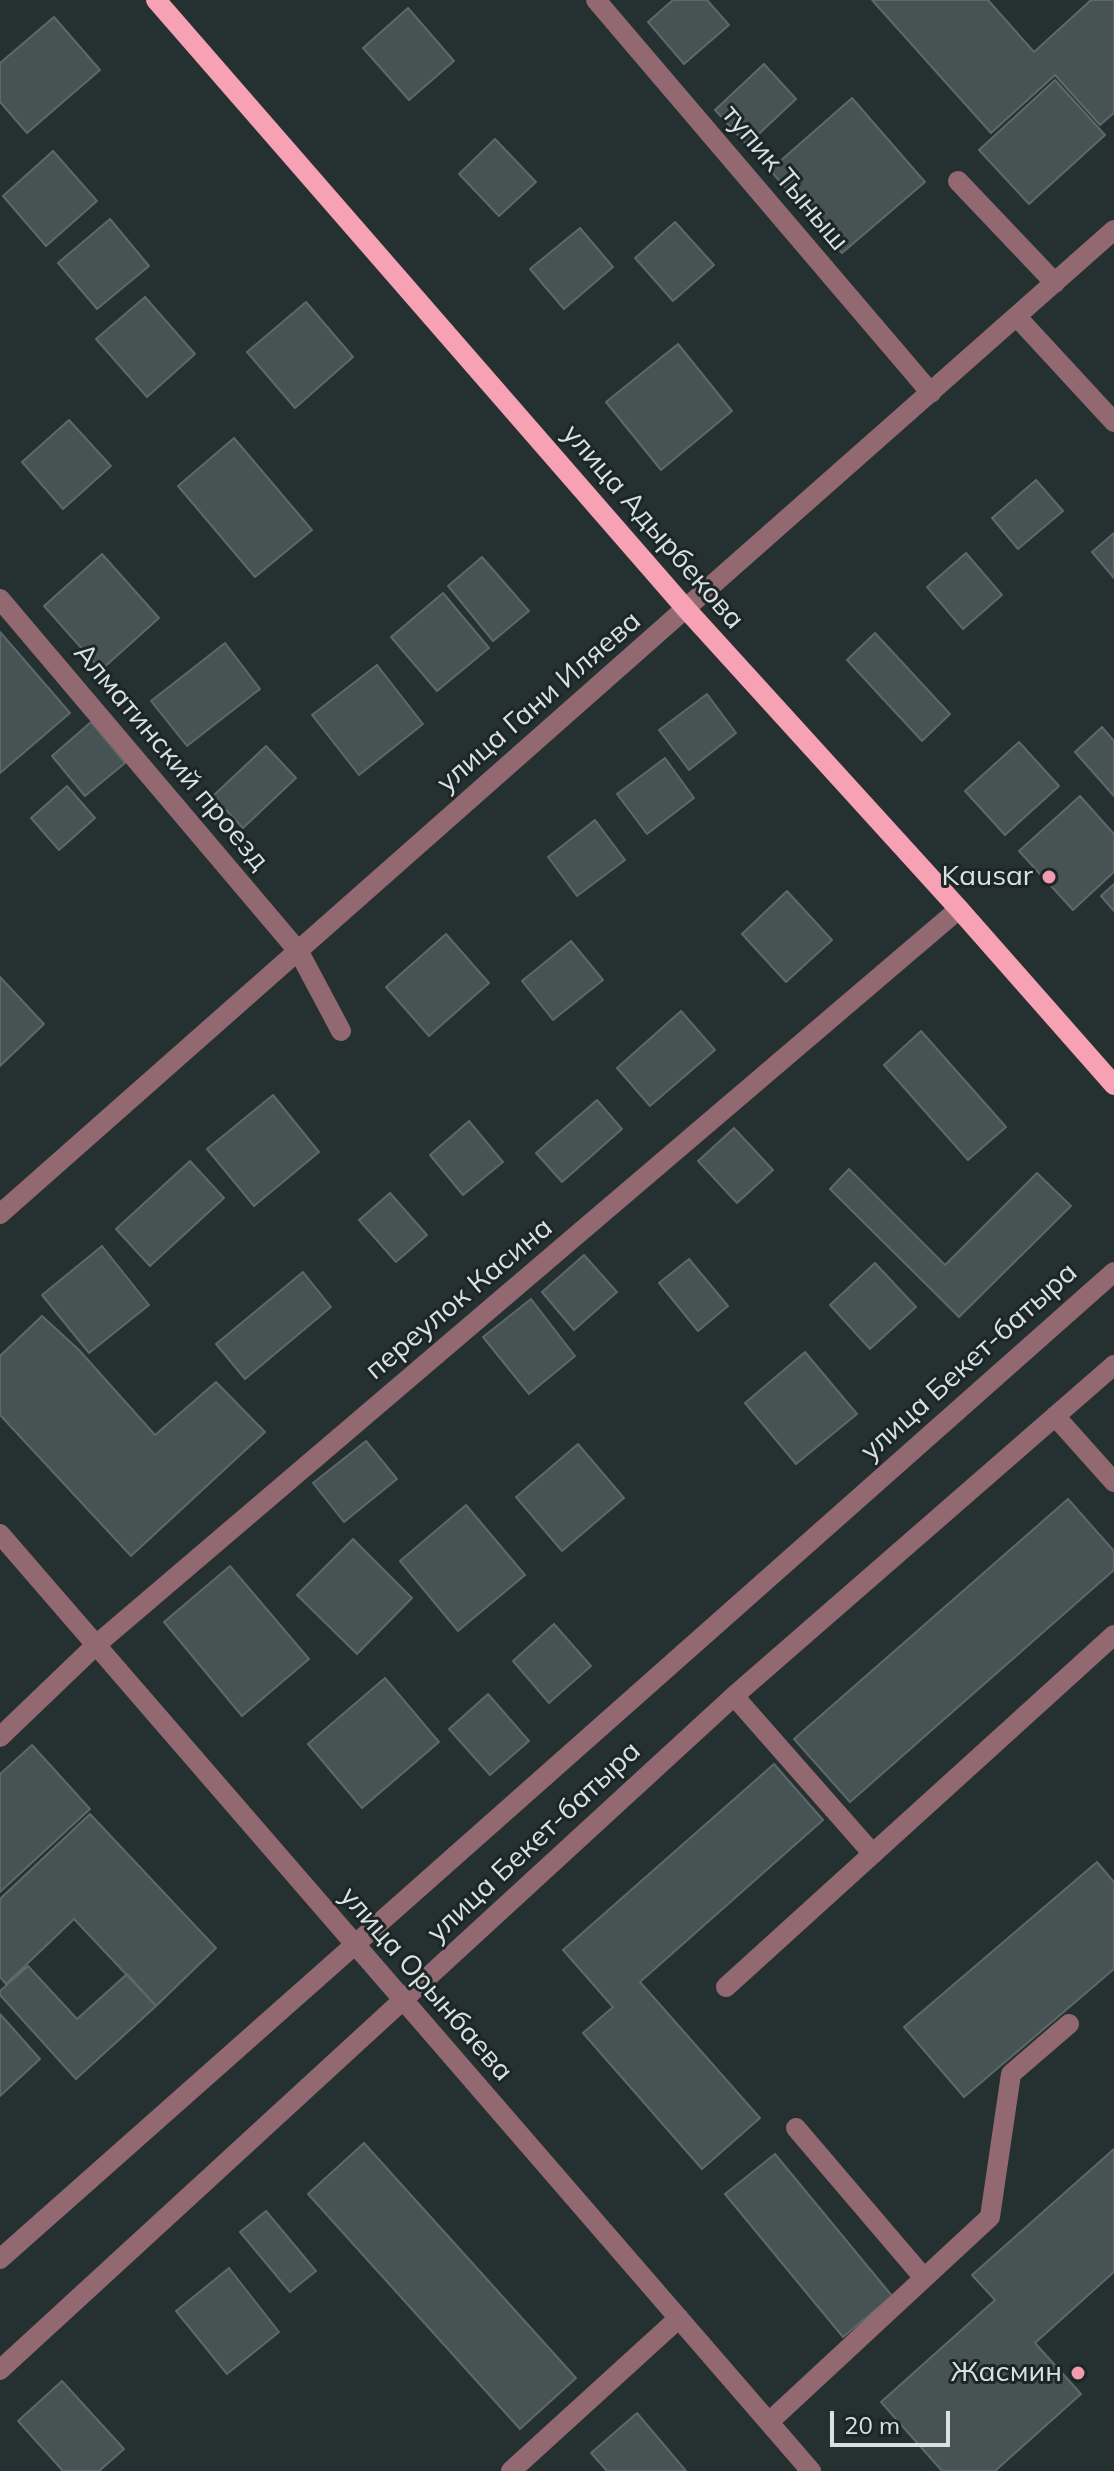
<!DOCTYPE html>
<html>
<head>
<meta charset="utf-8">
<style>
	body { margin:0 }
	#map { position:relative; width:1114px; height:2471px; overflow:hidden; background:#253030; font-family:Mulish,sans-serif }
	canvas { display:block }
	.scale { position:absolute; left:830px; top:2411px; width:120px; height:36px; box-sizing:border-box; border:4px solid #dae1e1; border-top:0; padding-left:10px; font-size:24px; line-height:28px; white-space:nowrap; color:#dae1e1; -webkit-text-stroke:6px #1c2626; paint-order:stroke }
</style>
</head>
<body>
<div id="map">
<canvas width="1114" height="2471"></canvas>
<div class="scale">20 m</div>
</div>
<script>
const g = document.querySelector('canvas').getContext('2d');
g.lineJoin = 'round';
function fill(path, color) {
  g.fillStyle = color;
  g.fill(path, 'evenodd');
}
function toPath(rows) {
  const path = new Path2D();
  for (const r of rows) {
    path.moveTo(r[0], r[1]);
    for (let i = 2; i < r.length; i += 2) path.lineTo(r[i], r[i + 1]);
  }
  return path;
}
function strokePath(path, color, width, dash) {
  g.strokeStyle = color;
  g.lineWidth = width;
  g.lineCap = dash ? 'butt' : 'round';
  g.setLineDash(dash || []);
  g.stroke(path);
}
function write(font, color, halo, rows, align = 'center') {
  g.font = font + ' Mulish,sans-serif';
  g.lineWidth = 6;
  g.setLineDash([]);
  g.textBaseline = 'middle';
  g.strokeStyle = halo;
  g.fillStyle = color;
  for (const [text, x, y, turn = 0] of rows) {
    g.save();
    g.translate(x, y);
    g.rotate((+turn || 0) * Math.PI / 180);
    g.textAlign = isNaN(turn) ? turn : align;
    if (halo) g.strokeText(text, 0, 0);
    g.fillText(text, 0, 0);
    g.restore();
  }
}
const building = toPath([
	[673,0,707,0,729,25,684,64,648,22,673,0],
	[872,0,988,0,1034,52,1091,0,1114,0,1114,113,1100,125,1055,75,991,133,872,0],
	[408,8,454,61,409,100,363,48,408,8],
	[54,17,100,70,27,133,0,102,0,63,54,17],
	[764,64,796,99,747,145,715,110,764,64],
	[1055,80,1105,135,1029,204,979,150,1055,80],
	[852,98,925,182,842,253,770,170,852,98],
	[495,139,536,182,499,216,459,174,495,139],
	[53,151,97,201,46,246,3,196,53,151],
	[110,219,149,266,97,309,58,263,110,219],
	[675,222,714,265,673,301,635,258,675,222],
	[580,228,613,267,564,309,530,269,580,228],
	[145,297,195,354,147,397,96,339,145,297],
	[306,302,353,357,295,408,247,352,306,302],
	[678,344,732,411,661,470,606,402,678,344],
	[69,420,111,466,63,509,22,462,69,420],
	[234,438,312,530,255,577,178,486,234,438],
	[1036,480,1063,511,1018,549,992,518,1036,480],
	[1114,533,1114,578,1092,552,1114,533],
	[966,553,1002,595,963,629,927,587,966,553],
	[102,554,159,618,101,670,44,606,102,554],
	[482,557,529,611,493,641,448,586,482,557],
	[443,593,489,648,437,691,391,637,443,593],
	[0,632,70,713,0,773,0,632],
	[875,633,950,714,922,741,847,660,875,633],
	[225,643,260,689,187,746,151,701,225,643],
	[377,665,423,724,359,775,312,715,377,665],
	[707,694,736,733,689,770,659,730,707,694],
	[91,722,125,763,85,796,52,756,91,722],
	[1102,727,1114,741,1114,796,1075,752,1102,727],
	[1019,742,1059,786,1005,835,965,791,1019,742],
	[266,746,296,778,243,828,213,796,266,746],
	[665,758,694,798,647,834,617,794,665,758],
	[67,786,95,818,59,850,31,818,67,786],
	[1080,796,1114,834,1114,872,1073,910,1019,851,1080,796],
	[595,820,625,860,577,896,548,857,595,820],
	[1114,884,1114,911,1101,896,1114,884],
	[787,891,832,940,786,982,742,934,787,891],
	[446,934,489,983,429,1036,386,987,446,934],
	[571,941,603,980,553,1020,522,981,571,941],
	[0,977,44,1024,0,1066,0,977],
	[681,1011,715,1050,650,1106,617,1068,681,1011],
	[921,1031,1006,1127,968,1160,884,1065,921,1031],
	[273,1095,319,1152,254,1206,207,1149,273,1095],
	[597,1100,622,1129,562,1182,536,1153,597,1100],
	[469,1121,503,1162,463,1195,430,1155,469,1121],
	[734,1128,773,1170,737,1203,698,1161,734,1128],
	[190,1161,224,1198,150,1266,116,1229,190,1161],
	[849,1169,945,1265,1037,1173,1071,1206,959,1317,830,1189,849,1169],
	[390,1193,427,1235,396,1262,359,1220,390,1193],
	[102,1246,149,1305,89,1353,42,1295,102,1246],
	[584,1255,617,1292,574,1330,542,1292,584,1255],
	[689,1259,728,1306,698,1331,659,1283,689,1259],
	[875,1263,916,1307,870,1349,830,1305,875,1263],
	[303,1272,331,1307,245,1379,216,1344,303,1272],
	[531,1299,575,1356,529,1394,483,1337,531,1299],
	[42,1316,79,1350,155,1435,216,1382,265,1432,131,1556,0,1415,0,1356,42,1316],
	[805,1352,857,1414,796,1464,745,1403,805,1352],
	[366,1441,397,1479,344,1522,313,1483,366,1441],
	[578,1444,624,1498,562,1551,516,1497,578,1444],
	[1068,1499,1114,1551,1114,1570,850,1802,794,1739,1068,1499],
	[466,1505,525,1575,458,1631,400,1561,466,1505],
	[353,1539,412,1598,357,1654,297,1595,353,1539],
	[230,1566,309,1659,242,1716,164,1622,230,1566],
	[554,1624,591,1666,549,1703,513,1661,554,1624],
	[385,1678,439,1742,362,1808,308,1744,385,1678],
	[488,1694,529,1741,490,1775,449,1729,488,1694],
	[32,1745,90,1809,0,1892,0,1774,32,1745],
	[774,1764,823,1820,640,1982,760,2118,702,2169,583,2033,613,2007,563,1950,774,1764],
	[90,1814,216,1948,156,2006,74,1919,6,1984,0,1977,0,1899,90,1814],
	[1097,1862,1114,1882,1114,1969,964,2097,904,2027,1097,1862],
	[28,1966,77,2019,127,1974,156,2006,76,2079,0,1995,0,1991,28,1966],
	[0,2014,40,2059,0,2096,0,2014],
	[364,2143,576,2378,520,2429,308,2194,364,2143],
	[1114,2149,1114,2272,1035,2343,1081,2394,995,2471,942,2471,881,2402,995,2300,972,2275,1114,2149],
	[775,2154,892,2296,843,2337,725,2194,775,2154],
	[266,2211,316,2271,290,2292,240,2232,266,2211],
	[229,2268,279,2332,227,2374,176,2311,229,2268],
	[62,2381,124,2449,99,2471,63,2471,18,2421,62,2381],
	[637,2413,686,2471,607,2471,591,2453,637,2413]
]);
const minor = toPath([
	[596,0,931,393],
	[958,181,1055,283],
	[1017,317,1114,422],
	[0,599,299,952,341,1031],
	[0,1214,1114,230],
	[1055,1416,1114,1482],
	[0,1534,811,2471],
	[734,1696,873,1854],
	[0,1737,96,1645,959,909],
	[726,1987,1114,1635],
	[796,2128,924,2278],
	[0,2259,1114,1272],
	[0,2370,734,1696,1114,1365],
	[769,2422,990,2217,1011,2074,1069,2024],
	[511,2471,679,2318]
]);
const major = toPath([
	[156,0,687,610,959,909,1114,1085]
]);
const markers = [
	[1049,877,8,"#f29aae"],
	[1078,2373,8,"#f29aae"]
];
const streetNames = [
	["тупик Тыныш",785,178,50],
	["улица Адырбекова",653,527,49],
	["улица Гани Иляева",539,702,-41],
	["Алматинский проезд",171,757,50],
	["переулок Касина",459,1299,-40],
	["улица Бекет-батыра",969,1362,-42],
	["улица Бекет-батыра",534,1842,-43],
	["улица Орынбаева",426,1984,49]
];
const poiNames = [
	["Kausar",1033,877],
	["Жасмин",1062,2373]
];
fill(building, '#475353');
strokePath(building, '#5c6869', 2);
strokePath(minor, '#926871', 20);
strokePath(major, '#f6a1b4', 20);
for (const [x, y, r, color] of markers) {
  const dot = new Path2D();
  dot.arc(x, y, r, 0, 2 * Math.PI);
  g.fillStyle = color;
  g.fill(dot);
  strokePath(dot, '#1c2626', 3);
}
write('28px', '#dae1e1', '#1c2626', streetNames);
write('28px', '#dae1e1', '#1c2626', poiNames, 'right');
</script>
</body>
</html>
